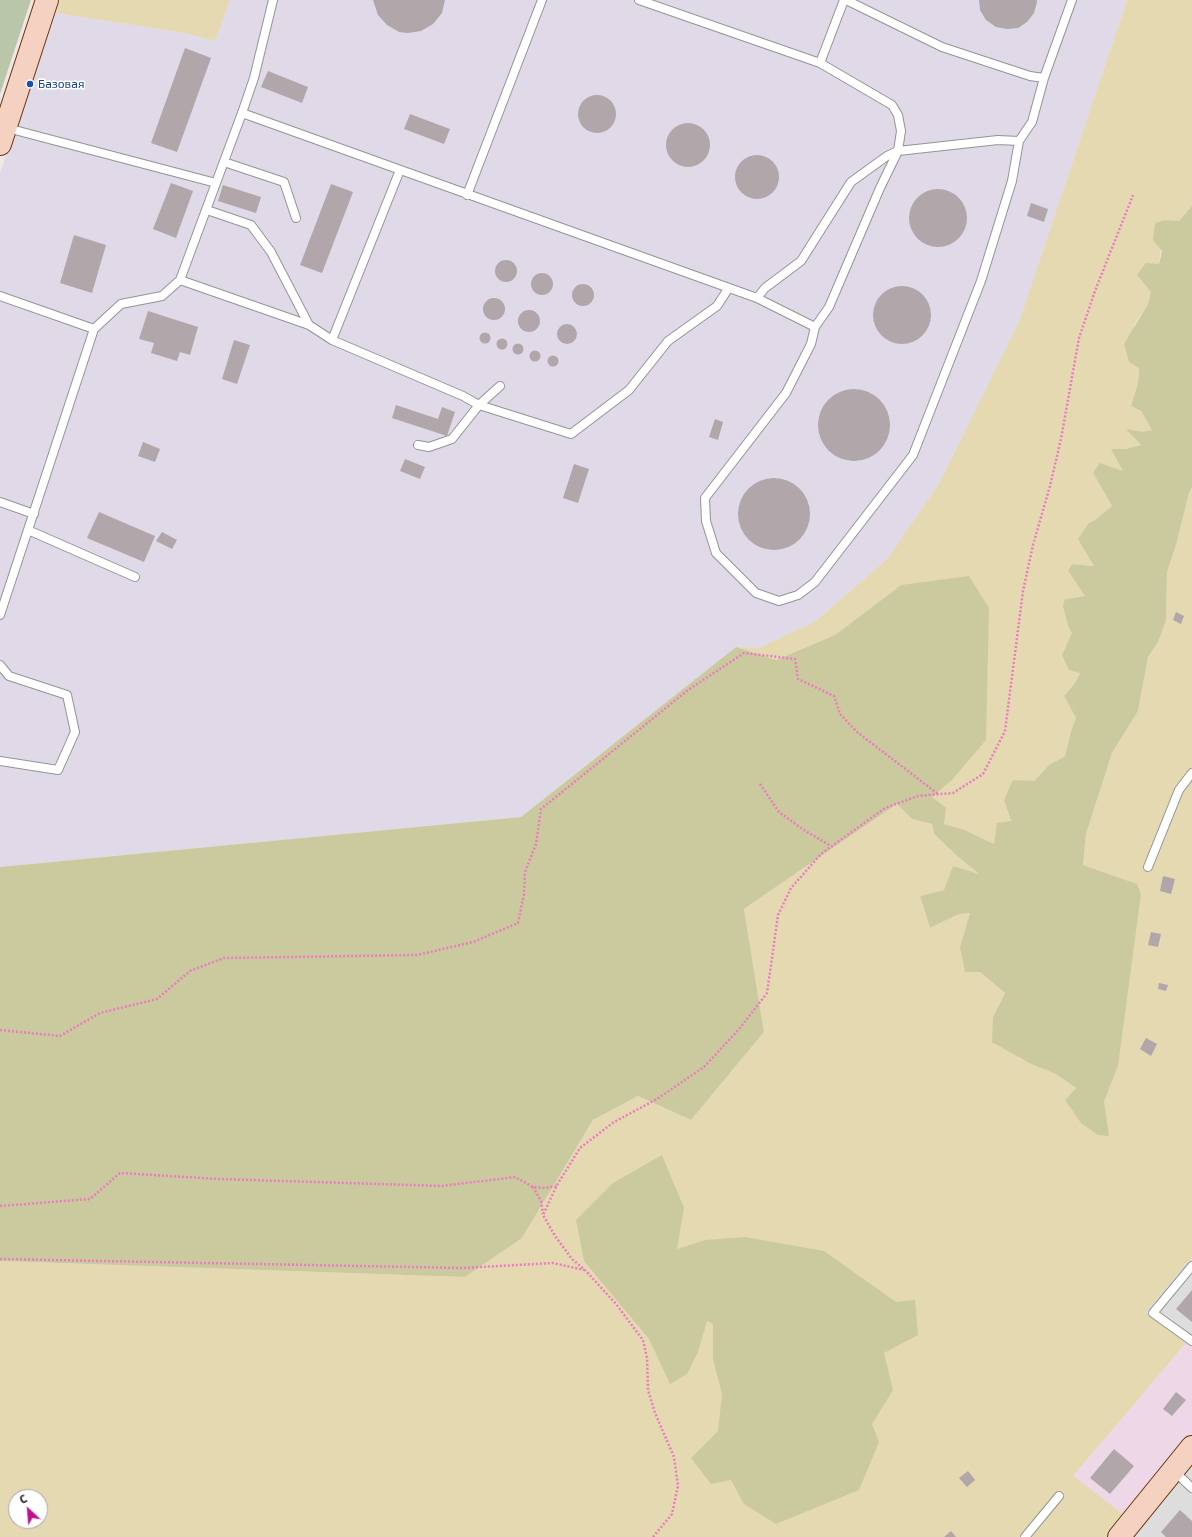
<!DOCTYPE html>
<html>
<head>
<meta charset="utf-8">
<style>
	body { margin:0 }
	#map { position:relative; width:1192px; height:1537px; overflow:hidden; background:#efe7e7; font-family:"Exo 2",sans-serif }
	canvas { display:block }
	.north { position:absolute; left:8px; top:1489px; width:40px; height:40px; box-sizing:border-box; background:#fff; border:1px solid #a6a6a6; border-radius:50%; rotate:334deg; font-size:11px; font-weight:700; line-height:16px; text-align:center; color:#202020 }
	.north::after { content:''; display:block; margin:auto; width:14px; height:18px; background:#bd128e; clip-path:polygon(50% 0,100% 100%,50% 72%,0 100%) }
</style>
</head>
<body>
<div id="map">
<canvas width="1192" height="1537"></canvas>
<div class="north">С</div>
</div>
<script>
const g = document.querySelector('canvas').getContext('2d');
g.lineJoin = 'round';
function fill(path, color) {
  g.fillStyle = color;
  g.fill(path, 'evenodd');
}
function toPath(rows) {
  const path = new Path2D();
  for (const r of rows) {
    if (r.length === 3) {
      path.moveTo(r[0] + r[2], r[1]);
      path.arc(r[0], r[1], r[2], 0, 2 * Math.PI);
      continue;
    }
    path.moveTo(r[0], r[1]);
    for (let i = 2; i < r.length; i += 2) path.lineTo(r[i], r[i + 1]);
  }
  return path;
}
function strokePath(path, color, width, dash) {
  g.strokeStyle = color;
  g.lineWidth = width;
  g.lineCap = dash ? 'butt' : 'round';
  g.setLineDash(dash || []);
  g.stroke(path);
}
function write(font, color, halo, rows, align = 'center') {
  g.font = font + ' "Exo 2",sans-serif';
  g.lineWidth = 3;
  g.setLineDash([]);
  g.textBaseline = 'middle';
  g.strokeStyle = halo;
  g.fillStyle = color;
  for (const [text, x, y, turn = 0] of rows) {
    g.save();
    g.translate(x, y);
    g.rotate((+turn || 0) * Math.PI / 180);
    g.textAlign = isNaN(turn) ? turn : align;
    if (halo) g.strokeText(text, 0, 0);
    g.fillText(text, 0, 0);
    g.restore();
  }
}
const residential = toPath([
	[1192,1257,1192,1349,1146,1312],
	[1192,1457,1192,1537,1127,1537]
]);
const commercial = toPath([
	[1186,1343,1192,1349,1192,1435,1127,1515,1119,1511,1072,1477]
]);
const industrial = toPath([
	[230,0,1127,0,1019,322,938,485,888,558,816,621,759,648,736,647,521,817,0,867,0,173,56,13,184,33,215,41]
]);
const grass = toPath([
	[60,0,230,0,215,41,184,33,56,13],
	[1127,0,1192,0,1192,206,1179,221,1165,220,1159,264,1137,275,1151,292,1148,304,1134,325,1139,367,1138,383,1131,406,1141,411,1152,430,1143,433,1127,429,1141,445,1125,449,1112,449,1123,471,1093,473,1112,506,1095,520,1089,523,1095,566,1072,564,1085,596,1065,599,1068,626,1072,633,1080,673,1075,683,1064,696,1076,718,1071,731,1065,756,1049,765,1034,781,1004,800,1011,822,994,844,965,830,944,824,931,797,951,781,901,585,835,635,776,660,736,647,759,648,816,621,888,558,938,485,1019,322],
	[1192,487,1192,1257,1146,1312,1186,1343,1073,1476,1119,1511,1127,1515,1110,1537,0,1537,0,1261,465,1277,522,1238,593,1120,638,1096,691,1120,764,1032,744,909,897,804,912,819,932,824,934,834,957,856,980,875,944,890,920,896,930,928,959,914,970,913,960,947,980,972,1005,993,993,1017,1019,1058,1056,1074,1076,1088,1065,1100,1082,1123,1104,1102,1118,1066,1136,884,1083,865,1086,834,1112,753,1138,711,1148,657,1158,642,1166,621,1167,572,1176,545,1189,493],
	[16,1497,40,1497,40,1521,16,1521]
]);
const forest = toPath([
	[1192,206,1192,487,1189,493,1176,545,1167,572,1166,621,1158,642,1148,657,1138,711,1112,753,1086,834,1083,865,1137,884,1141,894,1118,1066,1104,1102,1109,1136,1098,1135,1081,1123,1065,1100,1076,1088,1056,1074,1029,1063,992,1042,993,1017,1005,993,980,972,965,972,960,947,970,913,959,914,930,928,920,896,944,890,953,866,979,874,957,856,934,834,932,824,912,819,897,804,744,909,764,1032,691,1120,638,1096,593,1120,522,1238,465,1277,0,1261,0,867,521,817,736,647,776,660,835,635,901,585,969,576,989,608,986,740,951,781,932,797,946,808,944,824,965,830,994,844,997,823,1011,821,1004,800,1013,780,1034,781,1049,765,1065,756,1071,731,1076,718,1064,696,1075,683,1080,673,1069,670,1062,655,1072,633,1068,626,1063,606,1065,599,1085,596,1068,571,1072,564,1094,566,1078,539,1089,523,1095,520,1112,506,1093,473,1100,463,1123,471,1111,449,1125,449,1141,445,1126,429,1143,432,1152,430,1141,411,1131,406,1138,383,1139,368,1129,362,1124,344,1148,304,1151,292,1137,275,1146,263,1159,264,1162,251,1153,240,1155,223,1165,220,1179,221],
	[662,1155,684,1208,677,1249,705,1240,745,1237,824,1251,896,1302,915,1300,918,1335,884,1353,893,1390,872,1424,879,1442,859,1490,776,1524,744,1504,731,1480,711,1484,691,1458,718,1431,722,1394,713,1359,713,1324,707,1321,698,1352,687,1374,670,1384,649,1339,584,1261,576,1220,613,1183]
]);
const cemetery = toPath([
	[0,0,31,0,0,94]
]);
const building = toPath([
	[373,0,445,0,442,13,433,24,421,31,408,33,399,32,387,25,378,15],
	[979,0,1037,0,1037,2,1034,13,1027,22,1018,28,1007,29,996,27,986,20,980,10],
	[185,48,211,58,177,152,151,143],
	[268,71,308,87,302,103,261,87],
	[597,114,19],
	[410,114,450,129,444,144,404,129],
	[688,145,22],
	[757,177,22],
	[171,183,193,191,176,238,153,229],
	[331,184,353,192,322,273,300,265],
	[223,185,261,197,256,213,218,201],
	[938,218,29],
	[1031,203,1048,209,1044,222,1027,216],
	[74,235,106,245,92,293,60,283],
	[506,271,11],
	[542,284,11],
	[583,295,11],
	[902,315,29],
	[494,309,11],
	[529,321,11],
	[148,311,198,327,190,355,180,352,177,361,151,353,154,343,139,339],
	[567,334,10],
	[485,338,5.5],
	[502,344,5.5],
	[234,340,250,345,237,384,222,379],
	[518,349,5.5],
	[535,356,5.5],
	[553,361,5.5],
	[854,425,36],
	[396,405,438,419,442,407,455,412,447,436,392,418],
	[715,419,723,422,718,440,709,437],
	[143,442,160,449,155,462,138,456],
	[405,459,425,467,420,479,400,471],
	[574,464,589,469,578,503,563,498],
	[774,514,36],
	[99,512,155,536,144,562,87,538],
	[162,532,177,540,172,549,156,541],
	[1176,612,1184,616,1181,624,1173,620],
	[1163,876,1175,879,1171,894,1160,891],
	[1151,932,1161,934,1158,947,1148,945],
	[1159,983,1168,985,1166,991,1158,989],
	[1146,1038,1157,1044,1151,1056,1140,1049],
	[1192,1290,1192,1322,1176,1309],
	[1176,1392,1186,1400,1172,1416,1163,1409],
	[1114,1449,1134,1466,1110,1494,1090,1478],
	[968,1471,975,1480,967,1487,959,1478],
	[1180,1510,1192,1521,1192,1537,1166,1537,1161,1532],
	[951,1531,956,1537,944,1537]
]);
const path = toPath([
	[760,784,779,812,804,830,831,846],
	[0,1030,60,1036,100,1013,157,999,190,971,224,958,417,955,473,942,518,923,524,894,525,872,536,844,541,809,688,690,744,653,795,659,798,679,834,696,840,714,857,732,938,794],
	[533,1187,541,1201,543,1214],
	[0,1206,90,1199,120,1173,219,1179,442,1186,515,1177,533,1187,545,1188,557,1186],
	[0,1259,463,1268,553,1263,584,1270],
	[653,1537,672,1514,678,1486,674,1457,655,1413,648,1390,647,1358,643,1340,616,1304,586,1271,572,1259,555,1236,543,1215,557,1185,580,1148,614,1122,657,1099,704,1067,740,1028,767,993,778,915,791,888,821,854,885,808,918,796,953,793,983,774,1005,731,1023,591,1033,545,1050,486,1061,439,1079,338,1095,291,1133,195]
]);
const lane = toPath([
	[639,0,820,63,892,105,898,115,901,131,898,151,880,188,829,307,815,327,811,344,786,393,705,498,706,521,716,553,756,593,779,601,798,595,815,582,913,455,981,281,1012,181,1019,141,1032,122,1044,78,1072,0],
	[846,0,942,47,1030,76,1044,78],
	[820,63,844,0],
	[242,113,757,298,815,327],
	[7,128,216,183],
	[224,162,284,182,296,218],
	[467,195,542,0],
	[207,210,251,225,271,252,309,325],
	[180,280,309,325,332,340,463,396,479,405,571,434,629,390,668,341,717,306,728,289],
	[0,296,94,329,121,304,162,296,180,280,242,113,254,78,273,0],
	[757,298,765,288,801,261,851,182,887,156,898,151,998,140,1019,141],
	[332,340,400,170],
	[418,445,429,447,452,439,479,405,500,386],
	[0,502,34,514],
	[28,530,135,577],
	[0,615,94,329],
	[0,665,9,676,67,695,75,732,58,770,0,761],
	[1148,867,1179,790,1192,773],
	[1192,1266,1153,1313,1192,1341],
	[1174,1471,1192,1488],
	[1025,1537,1059,1496]
]);
const secondary = toPath([
	[0,144,47,0],
	[1119,1537,1192,1447]
]);
const markers = [
	[30,84,4,"#1a4fb4"]
];
const transitNames = [
	["Базовая",38,84]
];
fill(residential, '#ddd');
fill(commercial, '#eed8e7');
fill(industrial, '#e0d9e8');
fill(grass, '#e5d9b2');
fill(forest, '#cbca9f');
fill(cemetery, '#bac6aa');
fill(building, '#b1a6aa');
strokePath(lane, '#949494', 10);
strokePath(secondary, '#6e330f', 24);
strokePath(path, '#ed7ac2', 2.5, [2, 2]);
strokePath(lane, '#fff', 8);
strokePath(secondary, '#f4d1c0', 22);
for (const [x, y, r, color] of markers) {
  const dot = new Path2D();
  dot.arc(x, y, r, 0, 2 * Math.PI);
  g.fillStyle = color;
  g.fill(dot);
  strokePath(dot, '#fff', 1.5);
}
write('12px', '#164399', '#fff', transitNames, 'left');
</script>
</body>
</html>
